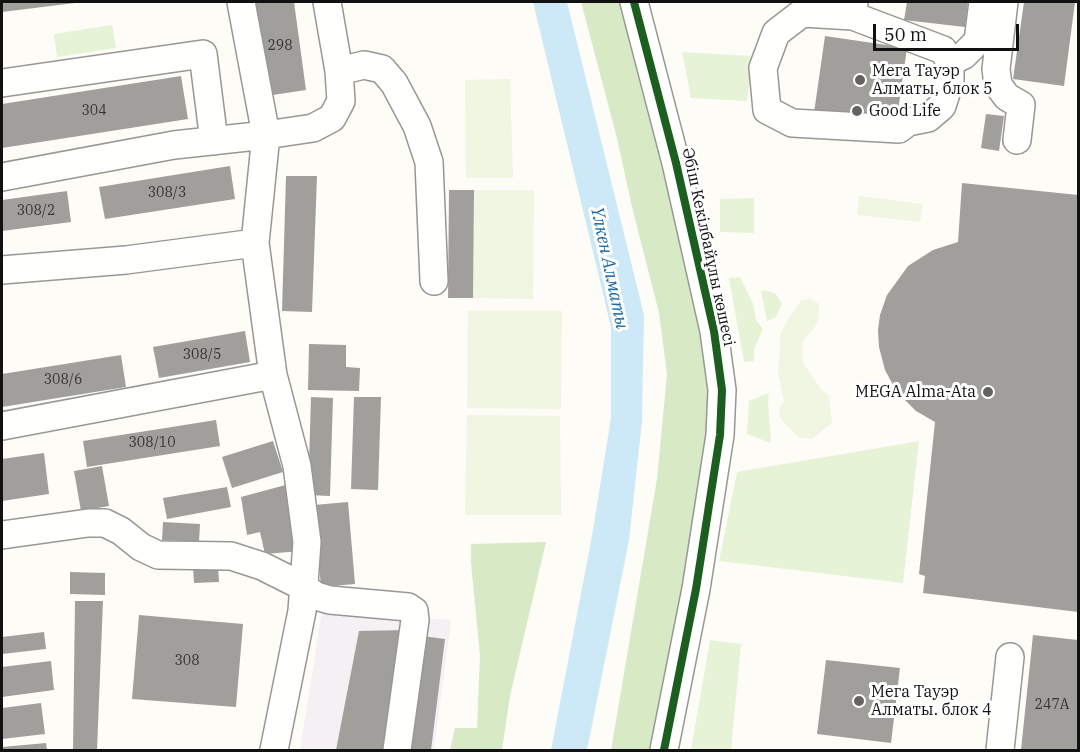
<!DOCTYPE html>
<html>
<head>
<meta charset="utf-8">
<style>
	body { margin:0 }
	#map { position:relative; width:1080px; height:752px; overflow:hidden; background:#fdfcf7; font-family:"IBM Plex Serif",serif }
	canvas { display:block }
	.frame { position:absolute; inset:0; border:3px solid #111; pointer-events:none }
	.scale { position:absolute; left:873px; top:24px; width:146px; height:27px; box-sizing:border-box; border:3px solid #111; border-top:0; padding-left:8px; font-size:18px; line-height:21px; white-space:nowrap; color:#111; -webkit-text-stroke:4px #fff; paint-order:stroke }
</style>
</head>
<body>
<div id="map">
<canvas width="1080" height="752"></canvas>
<div class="frame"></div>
<div class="scale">50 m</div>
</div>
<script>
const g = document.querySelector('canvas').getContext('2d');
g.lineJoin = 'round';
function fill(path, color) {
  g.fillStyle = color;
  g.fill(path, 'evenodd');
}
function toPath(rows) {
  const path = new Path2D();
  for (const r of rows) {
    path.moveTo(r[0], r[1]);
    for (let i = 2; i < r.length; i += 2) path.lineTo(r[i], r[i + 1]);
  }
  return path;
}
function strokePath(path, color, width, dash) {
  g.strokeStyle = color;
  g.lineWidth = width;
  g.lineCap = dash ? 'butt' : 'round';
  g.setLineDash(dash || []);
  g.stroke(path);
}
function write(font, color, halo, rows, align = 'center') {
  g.font = font + ' "IBM Plex Serif",serif';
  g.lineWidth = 6;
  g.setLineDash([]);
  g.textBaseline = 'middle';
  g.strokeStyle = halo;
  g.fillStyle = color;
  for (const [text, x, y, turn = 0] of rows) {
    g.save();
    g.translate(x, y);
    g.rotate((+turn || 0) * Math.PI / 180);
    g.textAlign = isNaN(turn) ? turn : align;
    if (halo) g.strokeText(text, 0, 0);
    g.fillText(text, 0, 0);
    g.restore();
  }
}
const industrial = toPath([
	[322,611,451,620,434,750,300,750]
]);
const green = toPath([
	[112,25,116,48,57,57,54,34],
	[682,52,752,56,747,101,691,98],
	[754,198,754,233,720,232,720,199],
	[740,277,753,303,756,320,763,329,754,349,754,361,744,362,729,278],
	[766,290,776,294,782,304,775,318,767,321,761,291],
	[769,393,768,401,771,443,747,434,749,401],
	[919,441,903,583,719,561,737,472],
	[710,640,741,644,731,750,691,750]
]);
const forest = toPath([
	[581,2,622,2,691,281,703,350,709,408,702,475,693,537,654,750,611,750,657,479,667,374,659,313,632,207,617,138],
	[546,542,510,696,502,750,450,750,455,728,477,728,480,655,471,563,471,544]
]);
const pitch = toPath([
	[510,79,513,178,466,178,465,80],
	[474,190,534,190,533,299,473,298],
	[859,196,923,204,920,222,857,215],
	[809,298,819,304,819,316,815,327,802,342,803,363,821,389,829,396,832,423,812,439,798,437,780,418,779,407,784,402,778,374,780,352,780,335,789,317,801,301],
	[468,311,562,311,561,409,467,408],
	[467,415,560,416,561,515,465,515]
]);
const water = toPath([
	[533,2,567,2,644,315,642,421,629,540,587,750,551,750,592,536,611,418,611,327]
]);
const building = toPath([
	[2,2,75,2,75,3,2,12],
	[253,2,294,2,306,90,266,96],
	[907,2,968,2,965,27,904,20],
	[1024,2,1075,2,1064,86,1013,79],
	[825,36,907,48,896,125,814,113],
	[181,76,188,119,2,148,2,104],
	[986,114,1004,116,999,151,981,148],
	[230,166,235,199,105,219,99,187],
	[286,176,317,176,312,312,282,311],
	[962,183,1078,195,1078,612,923,593,925,576,919,574,935,422,916,411,903,398,893,385,885,370,879,347,878,330,880,315,887,295,908,266,933,250,958,242],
	[449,190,474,190,473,298,448,298],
	[67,191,71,222,2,231,2,200],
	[245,331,250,362,159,378,153,347],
	[309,344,346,345,346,367,360,368,359,391,308,390],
	[121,355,126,387,2,407,2,374],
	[311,397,333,398,330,496,308,495],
	[354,397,381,397,378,490,351,489],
	[216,420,220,446,87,467,83,441],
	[273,441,283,472,232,488,222,457],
	[44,453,49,494,2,501,2,459],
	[102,466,109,506,81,511,74,471],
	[293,483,301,551,265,554,260,532,247,535,241,497],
	[227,487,231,507,167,519,163,498],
	[348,502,355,584,321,587,314,505],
	[163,522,200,524,199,542,162,540],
	[218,566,219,582,194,583,193,567],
	[70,572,105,573,105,595,70,594],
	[75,601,103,601,97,750,73,750],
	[139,615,243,624,236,707,132,699],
	[405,630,383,750,336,750,359,631],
	[44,632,46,649,2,654,2,637],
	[1033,635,1078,640,1078,750,1021,750],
	[422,636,445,639,431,750,408,750],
	[826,660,900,668,891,743,817,734],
	[51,661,54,690,2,697,2,667],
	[41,703,45,734,2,739,2,708],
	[46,743,47,750,2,750,2,747]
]);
const minor = toPath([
	[241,2,266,135,255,243,273,375,297,466,307,542,302,611,274,750],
	[634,2,676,163,714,331,722,390,720,435,696,589,664,750],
	[1004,2,996,69,998,85,1007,97,1021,105,1017,140],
	[853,16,802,13,776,33,763,68,767,110,792,123,899,129,908,122,928,118,942,106,950,81,950,62,943,50,853,16,854,2],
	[950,62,964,55,978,41,983,2],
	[339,71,364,65,382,69,394,83,417,126,429,162,434,281],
	[2,83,203,54,214,141],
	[2,177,174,145,266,135,313,128,332,118,341,101,339,71,327,2],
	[2,270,126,260,255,243],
	[2,426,273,375],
	[2,535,88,523,105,523,121,531,141,547,158,555,231,556,262,566,304,587,316,596,330,600,408,607,414,611,415,620,397,750],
	[1000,750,1010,657]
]);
const cycleway = toPath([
	[634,2,676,163,714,331,722,390,720,435,696,589,664,750]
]);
const markers = [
	[860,80,6,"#646362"],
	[857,111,6,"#646362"],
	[988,392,6,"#646362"],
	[859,701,6,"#646362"]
];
const numberNames = [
	["298",280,46],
	["304",94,111],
	["308/3",167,193],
	["308/2",36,211],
	["308/5",202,355],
	["308/6",63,380],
	["308/10",152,443],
	["308",187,661],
	["247А",1052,705]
];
const poiNames = [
	["Мега Тауэр",872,71],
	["Алматы, блок 5",872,89],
	["Good Life",869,111],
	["MEGA Alma-Ata",976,392,"right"],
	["Мега Тауэр",871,692],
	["Алматы. блок 4",871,710]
];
const streetNames = [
	["Әбіш Кекілбайұлы көшесі",708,247,78]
];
const waterNames = [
	["Үлкен Алматы",609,268,78]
];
fill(industrial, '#f5f0f3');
fill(green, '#e7f3d7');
fill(forest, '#d8eac5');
fill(pitch, '#f0f6e1');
fill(water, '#cde8f7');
fill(building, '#a19f9c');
strokePath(minor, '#979795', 30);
strokePath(minor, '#fffffe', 27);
strokePath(cycleway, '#1b5e20', 8);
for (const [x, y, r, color] of markers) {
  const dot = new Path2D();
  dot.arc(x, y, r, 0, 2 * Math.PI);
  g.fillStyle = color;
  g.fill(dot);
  strokePath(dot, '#fff', 2);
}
write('14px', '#353434', null, numberNames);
write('16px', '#111', '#fff', poiNames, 'left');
write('16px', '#111', '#fff', streetNames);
write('italic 18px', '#1768a6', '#fff', waterNames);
</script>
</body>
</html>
